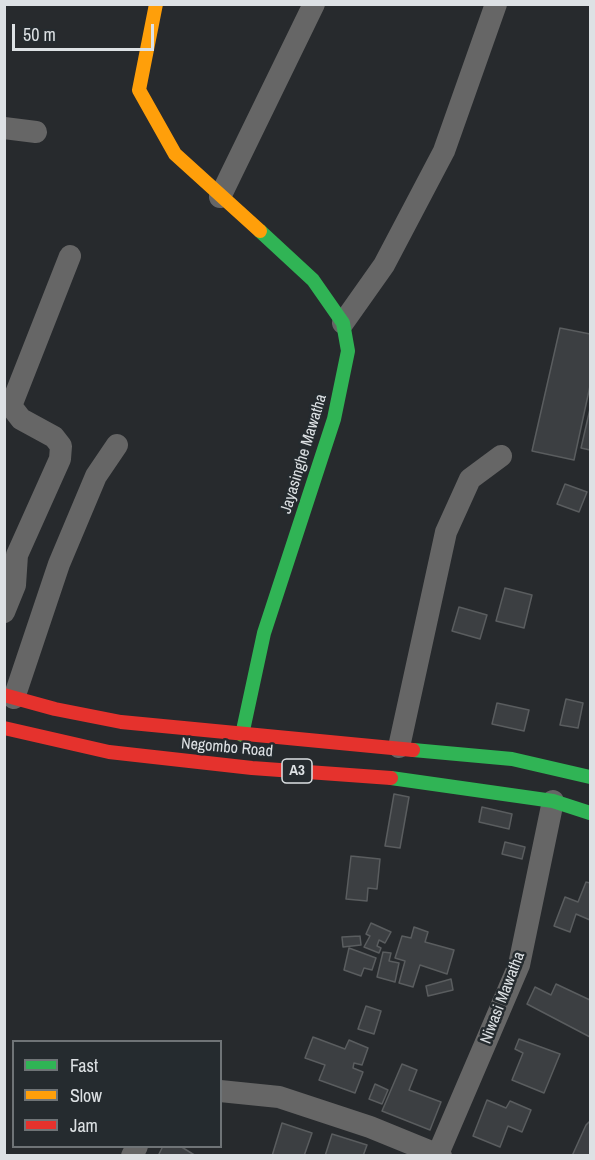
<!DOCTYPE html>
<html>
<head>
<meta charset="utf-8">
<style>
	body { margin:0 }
	#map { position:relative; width:595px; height:1160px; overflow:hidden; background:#272a2d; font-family:"Archivo Narrow",sans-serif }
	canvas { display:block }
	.frame { position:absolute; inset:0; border:6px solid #dde1e4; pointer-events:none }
	.legend { position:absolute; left:12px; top:1040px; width:210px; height:108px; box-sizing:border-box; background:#252b2f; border:2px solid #6f7477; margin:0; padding:8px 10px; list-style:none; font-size:18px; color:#dde1e4 }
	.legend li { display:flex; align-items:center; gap:12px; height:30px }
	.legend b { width:30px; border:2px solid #6f7477 }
	.scale { position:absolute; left:12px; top:24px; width:142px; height:27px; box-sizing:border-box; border:3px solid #dde1e4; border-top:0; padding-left:8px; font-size:18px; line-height:21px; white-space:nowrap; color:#dde1e4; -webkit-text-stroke:4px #252b2f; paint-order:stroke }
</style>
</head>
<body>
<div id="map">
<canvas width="595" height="1160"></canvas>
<div class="frame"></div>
<ul class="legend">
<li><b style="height:8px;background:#30b455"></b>Fast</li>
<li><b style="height:8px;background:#ff9f0a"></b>Slow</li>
<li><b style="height:8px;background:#e5322d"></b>Jam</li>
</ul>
<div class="scale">50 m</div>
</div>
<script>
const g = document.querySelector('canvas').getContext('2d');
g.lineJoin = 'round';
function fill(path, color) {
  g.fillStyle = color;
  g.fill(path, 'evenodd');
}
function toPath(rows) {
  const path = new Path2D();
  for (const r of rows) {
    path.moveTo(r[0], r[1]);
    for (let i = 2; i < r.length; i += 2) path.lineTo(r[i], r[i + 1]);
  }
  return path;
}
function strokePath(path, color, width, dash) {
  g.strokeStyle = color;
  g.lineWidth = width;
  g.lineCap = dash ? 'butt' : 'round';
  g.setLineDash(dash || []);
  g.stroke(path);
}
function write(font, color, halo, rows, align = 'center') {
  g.font = font + ' "Archivo Narrow",sans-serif';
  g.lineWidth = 5;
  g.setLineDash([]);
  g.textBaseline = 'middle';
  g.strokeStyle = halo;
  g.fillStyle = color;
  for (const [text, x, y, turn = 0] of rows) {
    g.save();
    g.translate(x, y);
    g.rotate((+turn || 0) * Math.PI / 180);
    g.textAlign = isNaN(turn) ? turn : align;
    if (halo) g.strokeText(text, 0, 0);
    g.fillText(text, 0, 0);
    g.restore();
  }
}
const building = toPath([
	[560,328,590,334,590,386,574,460,532,451,560,328],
	[590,409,590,450,581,448,590,409],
	[565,484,587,492,579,512,557,504,565,484],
	[505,588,532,595,524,628,496,621,505,588],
	[459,607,487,615,480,639,452,631,459,607],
	[566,699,583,703,578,728,560,725,566,699],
	[497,703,529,710,524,731,492,724,497,703],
	[394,794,409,797,400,848,385,846,394,794],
	[482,807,512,814,509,829,479,822,482,807],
	[505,842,525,847,522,859,502,854,505,842],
	[351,856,380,859,377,889,368,888,367,901,346,899,351,856],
	[586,882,590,883,590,920,576,914,570,932,554,926,565,897,578,902,586,882],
	[371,923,391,932,385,943,379,940,377,946,381,948,379,953,364,947,370,936,366,934,371,923],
	[414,927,428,932,425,942,454,950,447,974,420,965,413,987,399,983,405,961,395,958,402,936,411,938,414,927],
	[360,936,361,945,343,947,342,937,360,936],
	[349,948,376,958,372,970,364,968,361,976,344,970,349,948],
	[383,952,391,953,389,961,399,963,395,982,377,977,383,952],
	[451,979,453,990,428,996,426,986,451,979],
	[556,984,590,1000,590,1037,527,1004,535,987,551,995,556,984],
	[366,1006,381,1011,374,1034,358,1029,366,1006],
	[313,1037,345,1049,349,1040,368,1048,362,1065,354,1063,353,1068,363,1072,355,1093,319,1080,325,1065,305,1058,313,1037],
	[519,1039,560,1054,544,1093,512,1080,523,1053,515,1049,519,1039],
	[402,1064,417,1070,409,1090,441,1102,430,1130,382,1111,402,1064],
	[375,1084,388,1090,382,1104,369,1099,375,1084],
	[487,1100,506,1108,510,1101,531,1110,522,1132,508,1126,500,1147,473,1136,487,1100],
	[590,1121,590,1156,572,1156,586,1125,590,1121],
	[282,1123,312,1133,304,1156,272,1156,282,1123],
	[332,1134,367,1145,363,1156,325,1156,332,1134],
	[163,1146,180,1146,196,1156,158,1156,163,1146]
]);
const street = toPath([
	[4,128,36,132],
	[220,197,314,4],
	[343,323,384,265,444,151,496,4],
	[4,612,15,585,17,555,60,459,61,446,54,437,21,419,11,406,70,256],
	[14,698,59,564,96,476,117,445],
	[399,747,446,532,470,479,501,456],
	[220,1091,279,1097,370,1127,441,1156],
	[438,1154,519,965,553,801],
	[132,1156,137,1146]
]);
const fast = toPath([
	[242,735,264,633,334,419,348,351,343,323,313,280,260,231],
	[413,750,512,759,590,777],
	[391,778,553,801,590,813]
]);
const slow = toPath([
	[156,4,139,90,175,154,260,231]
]);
const jam = toPath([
	[4,695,55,709,121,722,413,750],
	[4,728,109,752,252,768,391,778]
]);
const shields = [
	[297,771,30]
];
const shieldNames = [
	["A3",297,771]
];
const streetNames = [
	["Jayasinghe Mawatha",304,454,-73],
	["Negombo Road",227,748,5],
	["Niwasi Mawatha",503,998,-69]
];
fill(building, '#3c3f42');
strokePath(building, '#5a5d5f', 1.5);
strokePath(street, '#666', 22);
strokePath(fast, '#30b455', 14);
strokePath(slow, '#ff9f0a', 14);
strokePath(jam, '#e5322d', 14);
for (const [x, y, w] of shields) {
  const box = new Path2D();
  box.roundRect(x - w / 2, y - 12, w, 24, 4.5);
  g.fillStyle = '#252b2f';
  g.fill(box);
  strokePath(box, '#dde1e4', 1.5);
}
write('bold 15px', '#dde1e4', null, shieldNames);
write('16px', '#dde1e4', '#252b2f', streetNames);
</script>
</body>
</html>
